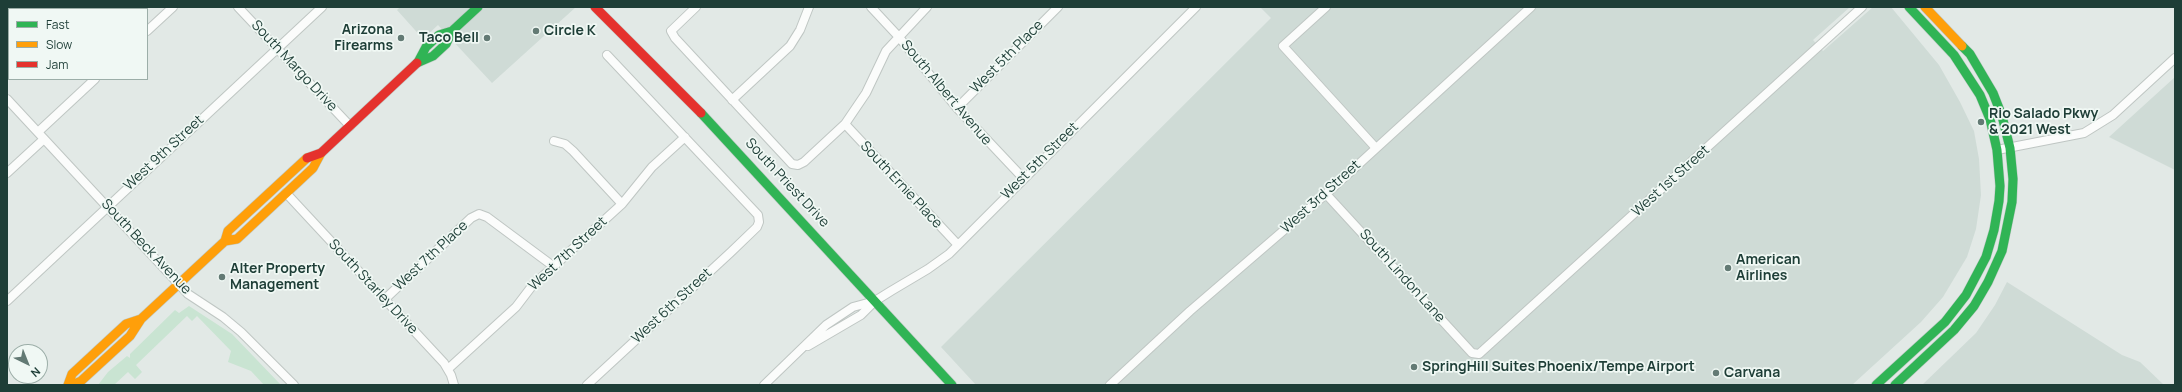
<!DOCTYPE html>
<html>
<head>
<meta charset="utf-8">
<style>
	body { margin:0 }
	#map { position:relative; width:2182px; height:392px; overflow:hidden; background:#e2e9e6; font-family:Manrope,sans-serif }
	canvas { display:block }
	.frame { position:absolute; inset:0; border:8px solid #1e3e37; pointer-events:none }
	.legend { position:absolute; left:8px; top:8px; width:140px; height:72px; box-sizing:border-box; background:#f0f8f4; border:1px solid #9caea8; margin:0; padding:5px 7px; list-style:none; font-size:12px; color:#1e3e37 }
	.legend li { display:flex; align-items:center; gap:8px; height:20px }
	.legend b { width:20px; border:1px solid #9caea8 }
	.north { position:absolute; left:8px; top:344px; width:40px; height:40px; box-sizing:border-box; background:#f0f8f4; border:1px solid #9caea8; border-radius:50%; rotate:137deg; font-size:11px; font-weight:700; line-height:16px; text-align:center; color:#1e3e37 }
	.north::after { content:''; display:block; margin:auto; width:14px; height:18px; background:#637a74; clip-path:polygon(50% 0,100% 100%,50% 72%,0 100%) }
</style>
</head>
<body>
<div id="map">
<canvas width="2182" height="392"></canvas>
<div class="frame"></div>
<ul class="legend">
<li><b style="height:5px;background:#30b455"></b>Fast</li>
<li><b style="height:5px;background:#ff9f0a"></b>Slow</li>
<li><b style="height:5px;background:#e5322d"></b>Jam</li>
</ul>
<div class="north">N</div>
</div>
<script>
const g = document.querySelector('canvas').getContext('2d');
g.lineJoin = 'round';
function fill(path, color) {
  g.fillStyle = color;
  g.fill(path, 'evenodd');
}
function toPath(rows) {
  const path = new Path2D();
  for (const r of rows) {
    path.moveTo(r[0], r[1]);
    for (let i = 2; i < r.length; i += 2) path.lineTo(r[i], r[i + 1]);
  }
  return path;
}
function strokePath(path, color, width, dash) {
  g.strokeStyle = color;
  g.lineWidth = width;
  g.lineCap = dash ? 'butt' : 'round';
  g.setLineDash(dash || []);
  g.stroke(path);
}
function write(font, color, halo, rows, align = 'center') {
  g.font = font + ' Manrope,sans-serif';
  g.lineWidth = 3.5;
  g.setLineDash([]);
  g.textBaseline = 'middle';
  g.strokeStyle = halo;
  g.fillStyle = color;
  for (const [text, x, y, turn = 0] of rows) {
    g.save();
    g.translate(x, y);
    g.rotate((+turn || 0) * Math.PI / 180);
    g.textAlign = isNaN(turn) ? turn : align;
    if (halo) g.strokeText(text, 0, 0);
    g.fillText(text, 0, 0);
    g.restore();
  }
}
const built = toPath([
	[400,7,576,7,492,83,438,25,423,39,397,10],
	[1260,7,1850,7,1813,40,1823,51,1873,7,1891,7,1939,65,1960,102,1974,131,1979,159,1981,195,1976,229,1967,257,1943,297,1921,322,1852,385,976,385,941,347,1271,18],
	[2175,77,2175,170,2109,137],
	[2007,282,2122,355,2140,362,2164,385,1922,385,1976,333,1995,305]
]);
const green = toPath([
	[189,306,232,334,281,385,264,385,251,371,228,362,231,351,197,316,192,321,187,316,136,365,142,372,135,379,128,372,114,385,98,385,108,372,127,356,130,358,130,354,175,310,179,313]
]);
const street = toPath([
	[238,7,350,126],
	[696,7,671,31,675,38,792,164,798,165,804,162,845,124,866,93,886,51,927,7],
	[871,7,898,36,957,108,1023,178],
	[1326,7,1283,46,1375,147],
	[22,9,24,7],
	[7,23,9,21],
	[147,31,173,7],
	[7,99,188,294,223,317,241,332,294,385],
	[732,100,790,46,800,30,809,7],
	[957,108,1058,7],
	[845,124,958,245],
	[38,132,95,79],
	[554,141,565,144,573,151,622,204],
	[1997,150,2084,133,2113,115,2175,58],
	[7,173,44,139],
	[286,193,444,363,451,375,454,385],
	[1326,194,1472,353,1479,354,1862,7],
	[385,299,471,218,479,214,487,217,553,266],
	[7,301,322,7],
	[808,346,861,315,873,303],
	[448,369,516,307,532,286,622,204,652,167,685,137],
	[587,385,731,252,757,227,759,222,758,215,607,55],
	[764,385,826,325,853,307,875,301,891,291,928,269,949,254,1196,7],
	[1110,385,1190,311,1326,194,1531,7]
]);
const fast = toPath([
	[418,62,426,47,439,35,452,31],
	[417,63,433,56,446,44,452,31,478,7],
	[701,113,952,385],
	[1876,385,1945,322,1966,295,1986,257,1994,230,1999,201,2000,186,1997,150,1990,119,1980,95,1954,55,1909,7],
	[1895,385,1954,330,1974,306,1988,282,2002,251,2012,202,2013,179,2010,148,2002,116,1993,93,1970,54,1962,46]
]);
const slow = toPath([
	[1925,7,1962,46],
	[225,241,237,239,313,168,321,153],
	[68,385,72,374,126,324,141,319],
	[72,385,81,381,130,336,141,319,225,241,228,231,307,158]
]);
const jam = toPath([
	[595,7,701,113],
	[307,158,321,153,417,63]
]);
const markers = [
	[536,31,4,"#637a74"],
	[401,38,4,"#637a74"],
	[487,38,4,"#637a74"],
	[1981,122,4,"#637a74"],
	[1728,268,4,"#637a74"],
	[222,277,4,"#637a74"],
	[1414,367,4,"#637a74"],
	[1716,373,4,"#637a74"]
];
const poiNames = [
	["Arizona",393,30,"right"],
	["Firearms",393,46,"right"],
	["Circle K",544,31],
	["Taco Bell",479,38,"right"],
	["Rio Salado Pkwy",1989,114],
	["& 2021 West",1989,130],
	["American",1736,260],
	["Airlines",1736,276],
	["Alter Property",230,269],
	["Management",230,285],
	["SpringHill Suites Phoenix/Tempe Airport",1422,367],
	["Carvana",1724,373]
];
const streetNames = [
	["West 5th Place",1007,57,-45],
	["South Margo Drive",294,66,47],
	["South Albert Avenue",946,93,50],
	["West 9th Street",164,153,-43],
	["West 5th Street",1040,161,-45],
	["West 1st Street",1671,181,-42],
	["South Priest Drive",787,183,47],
	["South Ernie Place",901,185,47],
	["West 3rd Street",1321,197,-42],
	["South Beck Avenue",146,247,47],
	["West 7th Street",568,254,-43],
	["West 7th Place",431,256,-43],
	["South Lindon Lane",1402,276,48],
	["South Starley Drive",373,287,47],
	["West 6th Street",672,306,-43]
];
fill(built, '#cfdbd6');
fill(green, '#c9e4d2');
strokePath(street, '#bfc6c3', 10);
strokePath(fast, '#bdc7c3', 10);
strokePath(slow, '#bdc7c3', 10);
strokePath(jam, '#bdc7c3', 10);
strokePath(street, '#fbfcfb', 8);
strokePath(fast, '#30b455', 9);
strokePath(slow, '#ff9f0a', 9);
strokePath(jam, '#e5322d', 9);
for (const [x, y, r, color] of markers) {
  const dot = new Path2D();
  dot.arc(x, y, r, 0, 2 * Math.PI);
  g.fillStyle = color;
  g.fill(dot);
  strokePath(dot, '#f0f8f4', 1.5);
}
write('bold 14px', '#1e3e37', '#f0f8f4', poiNames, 'left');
write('14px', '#1e3e37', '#f0f8f4', streetNames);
</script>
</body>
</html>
